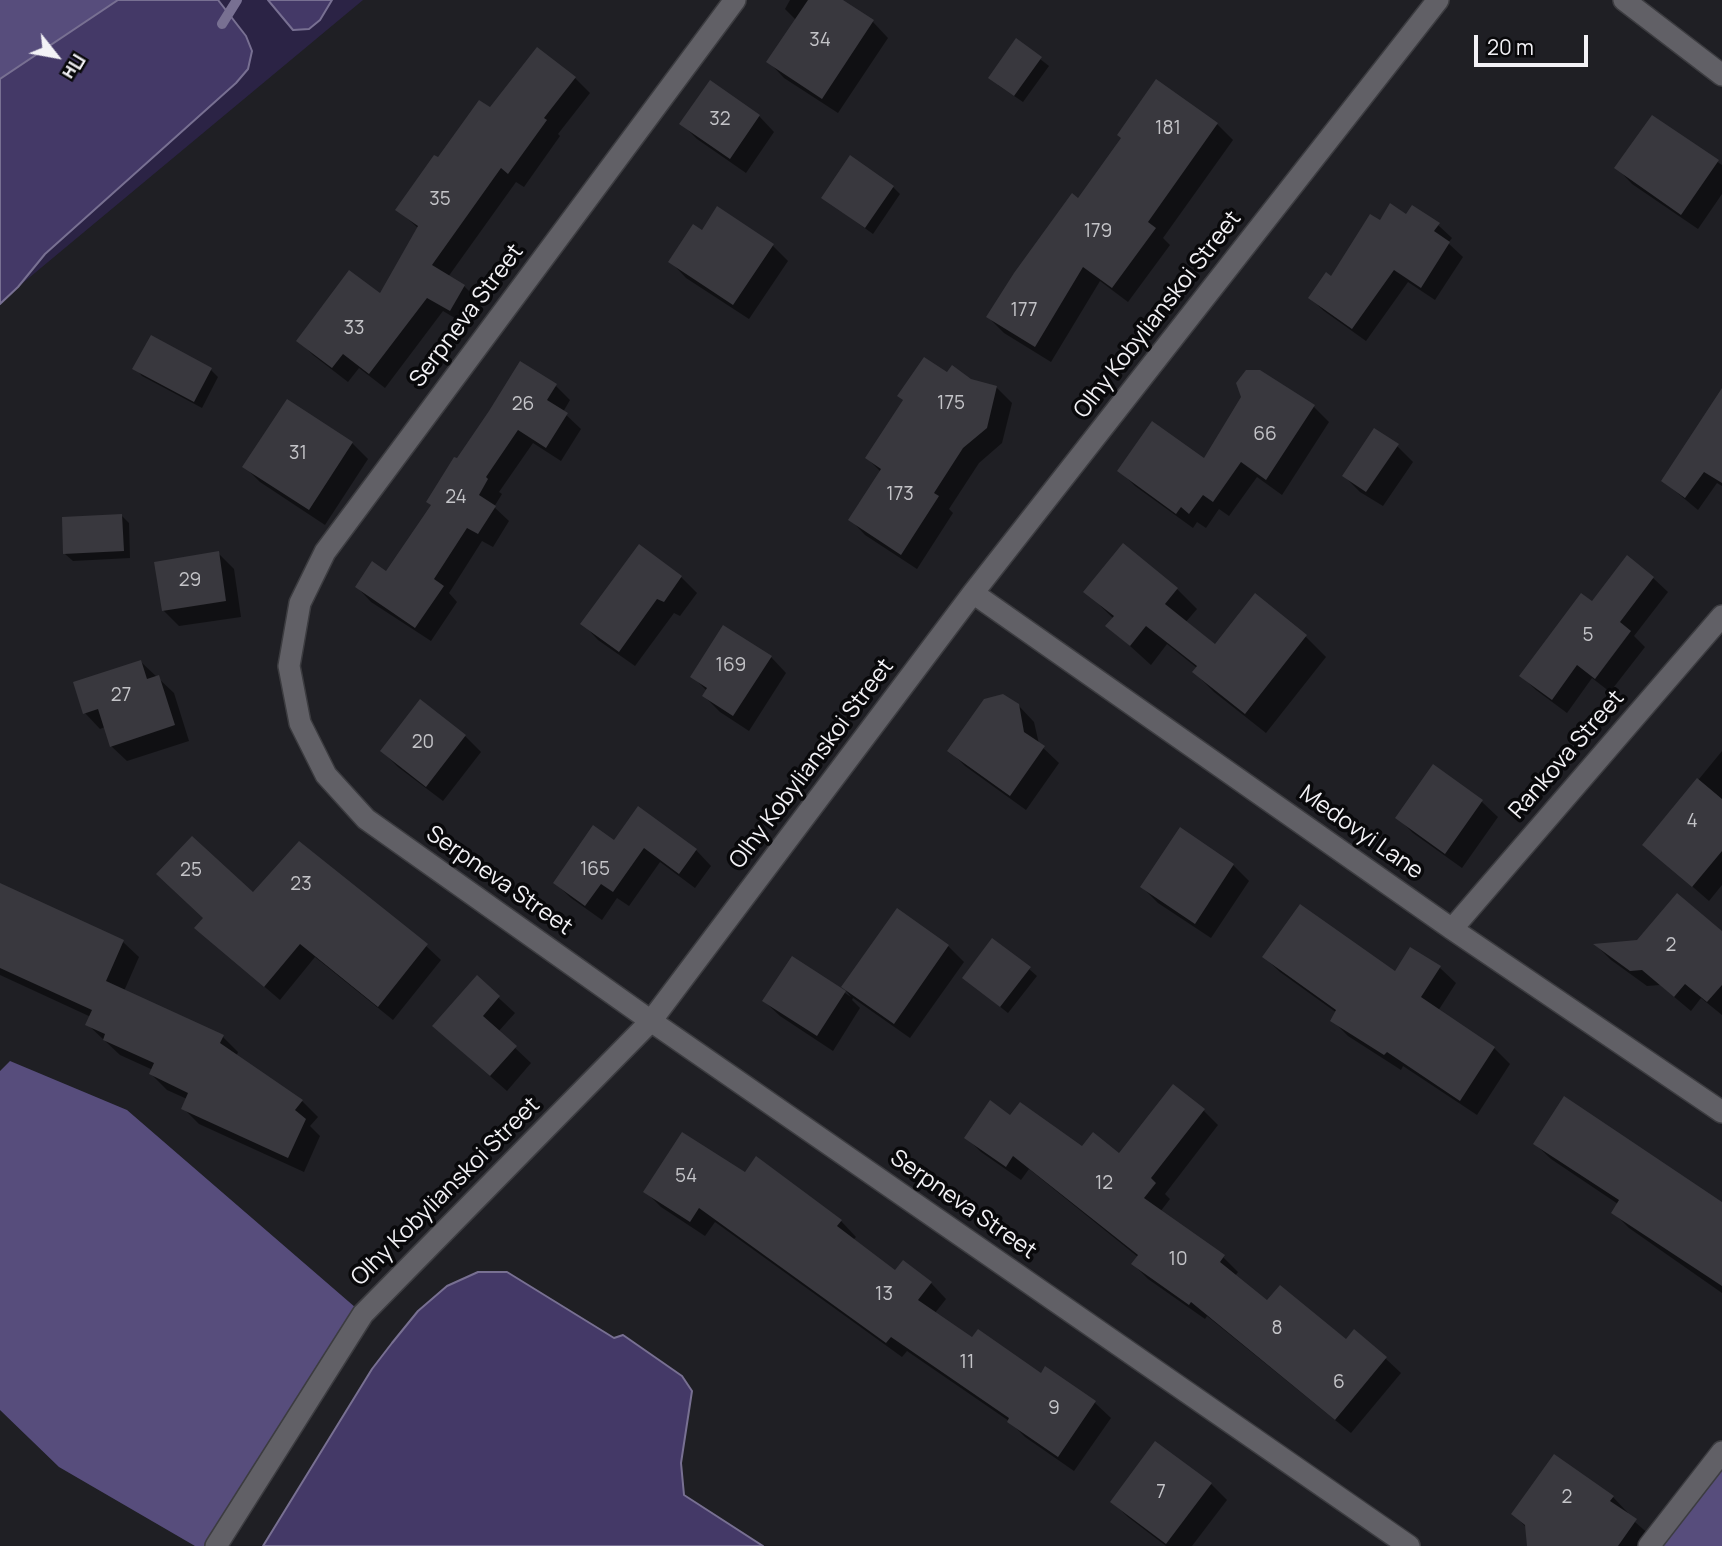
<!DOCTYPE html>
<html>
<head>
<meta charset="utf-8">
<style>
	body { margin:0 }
	#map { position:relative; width:1722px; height:1546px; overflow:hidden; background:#1f1f24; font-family:Manrope,sans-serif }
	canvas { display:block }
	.north { position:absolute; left:21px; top:21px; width:70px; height:70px; -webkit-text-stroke:5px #09090b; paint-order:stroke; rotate:121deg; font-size:19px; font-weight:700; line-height:28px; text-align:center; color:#f3f2f6 }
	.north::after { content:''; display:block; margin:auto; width:24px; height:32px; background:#f3f2f6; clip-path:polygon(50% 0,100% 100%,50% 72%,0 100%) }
	.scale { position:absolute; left:1474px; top:35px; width:114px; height:32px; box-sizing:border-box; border:4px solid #f3f2f6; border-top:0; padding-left:9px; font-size:21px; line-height:24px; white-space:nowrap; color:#f3f2f6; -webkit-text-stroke:5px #09090b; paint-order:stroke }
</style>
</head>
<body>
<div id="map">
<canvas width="1722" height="1546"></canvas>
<div class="north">Пн</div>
<div class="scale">20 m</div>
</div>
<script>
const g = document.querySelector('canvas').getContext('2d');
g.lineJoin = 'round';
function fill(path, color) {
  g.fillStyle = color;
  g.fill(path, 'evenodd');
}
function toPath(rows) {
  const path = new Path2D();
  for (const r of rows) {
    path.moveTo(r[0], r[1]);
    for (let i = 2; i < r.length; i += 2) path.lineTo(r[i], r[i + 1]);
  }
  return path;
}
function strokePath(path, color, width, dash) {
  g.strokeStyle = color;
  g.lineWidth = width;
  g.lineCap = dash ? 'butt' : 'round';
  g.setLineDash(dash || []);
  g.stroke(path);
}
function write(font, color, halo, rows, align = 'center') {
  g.font = font + ' Manrope,sans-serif';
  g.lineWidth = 7;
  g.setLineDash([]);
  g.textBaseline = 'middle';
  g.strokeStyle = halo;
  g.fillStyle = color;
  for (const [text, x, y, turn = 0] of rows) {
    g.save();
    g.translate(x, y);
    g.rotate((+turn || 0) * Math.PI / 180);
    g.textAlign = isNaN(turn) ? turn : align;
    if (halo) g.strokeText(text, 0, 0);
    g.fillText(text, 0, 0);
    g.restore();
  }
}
const green = toPath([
	[218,0,363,0,18,287,45,254,236,83,248,69,252,51,246,36]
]);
const forest = toPath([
	[0,0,118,0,0,79],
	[10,1061,127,1110,363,1314,216,1546,195,1546,59,1467,0,1410,0,1071],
	[1722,1452,1722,1546,1649,1546]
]);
const water = toPath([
	[118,0,218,0,246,36,252,51,248,69,236,83,45,254,18,287,0,304,0,79,118,0],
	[268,0,332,0,320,20,309,29,293,30,268,0],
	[478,1272,507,1272,614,1338,623,1335,682,1376,692,1391,681,1463,684,1495,763,1546,263,1546,372,1369,392,1343,418,1311,447,1286,478,1272]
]);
const shadow = toPath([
	[790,0,840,0,873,22,888,38,838,113,784,78,769,62,796,20,785,9],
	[1017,41,1049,66,1023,102,998,85],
	[575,78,590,93,558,134,560,136,524,187,516,182,448,277,464,286,479,301,465,324,443,311,385,388,359,368,348,382,313,355,298,340,380,296,419,229,398,210,438,159,491,110],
	[759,116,774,132,746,173,697,139,682,124],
	[1652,118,1722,165,1722,194,1698,229,1632,184,1617,168],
	[1217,124,1233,140,1163,238,1170,245,1128,302,1100,281,1051,362,1004,333,988,317],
	[893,187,900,194,873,234,823,198],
	[1407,216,1438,225,1452,238,1448,243,1463,257,1435,300,1408,282,1366,341,1324,311,1310,298,1332,278,1380,223],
	[702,232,772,245,788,261,749,319,686,278,671,262],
	[135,368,211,370,218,377,202,408,142,376],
	[970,381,996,387,1012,403,1002,443,979,463,949,509,953,513,917,569,865,535,850,519,881,472,867,458],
	[556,386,570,400,563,412,581,429,561,461,533,443,499,492,502,494,494,507,509,521,493,547,482,541,449,593,457,602,431,641,371,602,357,587,386,574,433,506,457,461],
	[1243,397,1314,407,1329,422,1282,495,1257,477,1229,516,1219,509,1206,528,1197,522,1193,528,1135,486,1119,470,1205,461],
	[1722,426,1722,486,1717,483,1698,510,1663,481],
	[352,443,368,459,325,525,260,482,245,467],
	[1397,446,1413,462,1383,506,1360,492,1344,476],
	[122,516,129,523,130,558,73,561,65,554],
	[218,553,234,569,241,617,179,626,163,610],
	[681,577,697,593,680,616,674,613,635,666,598,640,583,624],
	[1653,578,1668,592,1634,636,1645,647,1610,692,1592,678,1567,713,1536,690,1521,676,1592,603],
	[1177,589,1197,609,1185,623,1215,646,1255,596,1306,637,1326,657,1266,733,1214,692,1194,672,1197,668,1167,644,1151,665,1108,626,1114,619,1086,592],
	[771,657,786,673,749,731,720,712,704,696,707,691,693,677],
	[141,662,174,693,189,741,127,761,111,746,105,727,100,729,85,713],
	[1018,705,1034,722,1039,744,1059,763,1026,810,965,766,949,750],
	[465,736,481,752,443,801,398,767,382,751],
	[1722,751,1722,885,1709,901,1645,845],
	[1433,767,1482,802,1498,817,1462,868,1413,833,1397,817],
	[615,842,696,850,711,866,695,888,660,862,629,906,617,898,602,920,571,898,555,883],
	[1233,865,1249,881,1211,938,1158,903,1142,887],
	[0,885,123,942,139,957,124,991,223,1037,238,1052,236,1057,302,1101,318,1117,310,1126,320,1136,304,1172,199,1124,183,1108,187,1099,167,1090,151,1074,153,1070,120,1055,87,1024,91,1017,0,975],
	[253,895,426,946,441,960,393,1020,315,957,280,1000,196,928],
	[897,910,948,946,964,962,910,1038,853,998,852,1000,860,1008,833,1051,780,1016,764,1001,793,958,851,997,843,987],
	[1722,933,1722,1015,1701,998,1691,1011,1660,985,1647,986,1611,960,1597,946],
	[1264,957,1395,974,1440,968,1456,983,1438,1011,1494,1048,1510,1064,1477,1115,1403,1066,1401,1070,1348,1036,1332,1020,1337,1013,1280,972],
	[1029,969,1037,976,1008,1013,964,978],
	[477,978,515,1013,498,1032,531,1063,507,1091,450,1041],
	[1203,1110,1218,1125,1165,1194,1170,1199,1160,1212,1223,1257,1238,1272,1235,1276,1267,1302,1386,1359,1401,1373,1351,1433,1207,1316,1205,1319,1148,1279,1133,1264,1138,1257,1029,1169,1021,1180,981,1152,966,1137,1011,1118,1083,1149,1119,1155],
	[1535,1144,1722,1209,1722,1293,1629,1228,1613,1212,1618,1204,1551,1159],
	[757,1158,841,1221,856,1237,853,1240,896,1272,931,1283,946,1299,935,1313,973,1340,1042,1375,1046,1369,1095,1403,1111,1418,1074,1471,1025,1437,1009,1421,907,1351,902,1357,715,1222,705,1236,661,1207,646,1192,745,1174],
	[1211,1484,1227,1500,1192,1546,1166,1546,1128,1517,1112,1502],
	[1613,1497,1628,1513,1627,1515,1651,1536,1644,1546,1529,1546,1527,1528,1513,1514]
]);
const stream = toPath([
	[222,24,237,0]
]);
const building = toPath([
	[808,0,843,0,874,20,822,99,766,62],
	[1016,38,1042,57,1014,96,988,78],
	[537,47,576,77,544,118,547,120,508,174,501,168,432,265,465,285,450,311,427,298,369,374,343,354,332,368,296,341,349,270,380,293,418,226,395,210,434,155,438,157,479,100,490,107],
	[1156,79,1218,123,1148,222,1156,228,1112,288,1083,267,1035,347,986,317,1014,273,1072,193,1078,198,1121,138,1117,135],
	[710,80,760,115,730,159,679,124],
	[1652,115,1719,160,1681,215,1614,168],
	[850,155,894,186,865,228,821,198],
	[1390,203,1406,214,1412,205,1440,223,1434,231,1450,242,1421,288,1394,270,1352,329,1308,298,1326,272,1331,276,1370,214,1380,220],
	[717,206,774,244,733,305,668,262,693,224,702,230],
	[151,335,212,368,194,402,132,369],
	[924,357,947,372,952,365,971,379,997,386,987,428,963,448,934,493,939,496,901,555,848,520,881,469,865,458,903,400,897,396],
	[520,361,557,384,547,400,568,413,546,448,518,430,486,477,488,479,479,495,496,506,478,534,467,528,434,579,444,586,415,628,355,587,372,561,386,571,431,505,426,502,454,457,457,458,489,411],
	[1246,370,1260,370,1315,405,1266,480,1241,462,1213,502,1203,495,1189,514,1181,507,1176,514,1117,471,1152,421,1204,458,1241,397,1236,383],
	[1722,388,1722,483,1704,472,1685,498,1661,481],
	[287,399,353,442,309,510,242,467],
	[1374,428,1399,444,1366,492,1342,476],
	[122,514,124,551,63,554,62,517],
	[1123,543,1178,588,1165,604,1215,644,1255,593,1307,635,1245,714,1192,672,1197,666,1146,626,1130,646,1105,626,1114,616,1083,592],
	[639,544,682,576,664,602,657,599,619,652,580,624],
	[219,551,226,601,162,611,154,562],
	[1627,555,1654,577,1620,622,1631,631,1595,679,1577,665,1552,700,1519,676,1581,593,1592,601],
	[723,625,772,656,733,716,702,696,707,688,690,677],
	[141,660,147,679,159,675,175,725,110,747,98,709,83,714,73,682],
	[1003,694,1019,704,1024,732,1045,746,1010,796,947,751,984,699],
	[420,699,466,735,426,787,380,751],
	[1433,764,1483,800,1445,854,1395,818],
	[1697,778,1722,799,1722,851,1692,887,1642,845],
	[638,806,697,849,679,874,644,848,613,892,601,884,585,906,553,883,593,825,614,840],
	[1180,827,1234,864,1195,924,1140,887],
	[192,836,253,892,299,841,428,944,378,1007,300,944,264,987,194,928,203,918,156,874],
	[0,883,124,940,106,981,224,1035,220,1043,303,1100,295,1110,306,1119,288,1158,181,1109,188,1093,149,1074,154,1063,103,1040,105,1034,85,1025,92,1010,0,968],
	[1677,893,1722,931,1722,985,1707,1002,1685,984,1674,997,1642,970,1630,971,1593,944,1637,940],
	[1300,904,1395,971,1410,947,1441,966,1421,997,1495,1047,1460,1101,1387,1052,1384,1055,1330,1021,1336,1010,1262,957],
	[897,908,949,945,894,1024,841,987],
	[992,938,1031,967,1000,1007,962,978],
	[792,956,846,991,817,1036,762,1001],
	[477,975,500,996,483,1016,517,1046,490,1076,432,1026],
	[1173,1084,1205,1109,1151,1178,1156,1183,1144,1198,1225,1255,1220,1262,1267,1300,1280,1285,1346,1339,1354,1329,1387,1357,1335,1420,1191,1302,1189,1305,1131,1264,1138,1255,1013,1156,1006,1167,964,1138,990,1100,1010,1115,1020,1102,1082,1146,1093,1132,1119,1153],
	[1564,1096,1722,1202,1722,1286,1611,1213,1619,1200,1533,1144],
	[682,1132,745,1172,756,1156,842,1220,837,1226,895,1270,903,1260,932,1282,918,1300,972,1337,978,1329,1041,1373,1045,1366,1096,1401,1058,1457,1007,1422,1009,1418,891,1337,886,1343,699,1208,690,1222,643,1192],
	[1155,1441,1212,1483,1166,1544,1110,1502],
	[1554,1454,1614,1496,1610,1501,1637,1519,1618,1546,1527,1546,1525,1525,1511,1514]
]);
const minor = toPath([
	[735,0,325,552,300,603,289,666,300,723,326,775,366,819,651,1021,1409,1546],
	[1624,0,1722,75],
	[973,593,1452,929,1722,1112],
	[1452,929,1722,616],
	[216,1546,363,1314,651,1021,973,593,1438,0],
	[1649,1546,1722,1452]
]);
const numberNames = [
	["34",820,41],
	["32",720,120],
	["181",1168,129],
	["35",440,200],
	["179",1098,232],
	["177",1024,311],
	["33",354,329],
	["175",951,404],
	["26",523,405],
	["66",1265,435],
	["31",298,454],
	["173",900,495],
	["24",456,498],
	["29",190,581],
	["5",1588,636],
	["169",731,666],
	["27",121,696],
	["20",423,743],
	["4",1692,822],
	["165",595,870],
	["25",191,871],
	["23",301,885],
	["2",1671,946],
	["54",686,1177],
	["12",1104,1184],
	["10",1178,1260],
	["13",884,1295],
	["8",1277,1329],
	["11",967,1363],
	["6",1339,1383],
	["9",1054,1409],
	["7",1161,1493],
	["2",1567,1498]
];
const streetNames = [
	["Olhy Kobylianskoi Street",1158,315,-52],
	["Serpneva Street",467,316,-53],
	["Rankova Street",1567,755,-49],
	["Olhy Kobylianskoi Street",812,764,-53],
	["Medovyi Lane",1361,833,35],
	["Serpneva Street",499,881,35],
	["Olhy Kobylianskoi Street",446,1192,-45],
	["Serpneva Street",963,1205,35]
];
fill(green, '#2b2345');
fill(forest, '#574d7c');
fill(water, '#443967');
strokePath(water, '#787092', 2);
fill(shadow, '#0007');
strokePath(stream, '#787092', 10);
fill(building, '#39383e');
strokePath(minor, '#3c3c40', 24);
strokePath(minor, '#616066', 21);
write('19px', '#c4c4c8', null, numberNames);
write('23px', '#f3f2f6', '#09090b', streetNames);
</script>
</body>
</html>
